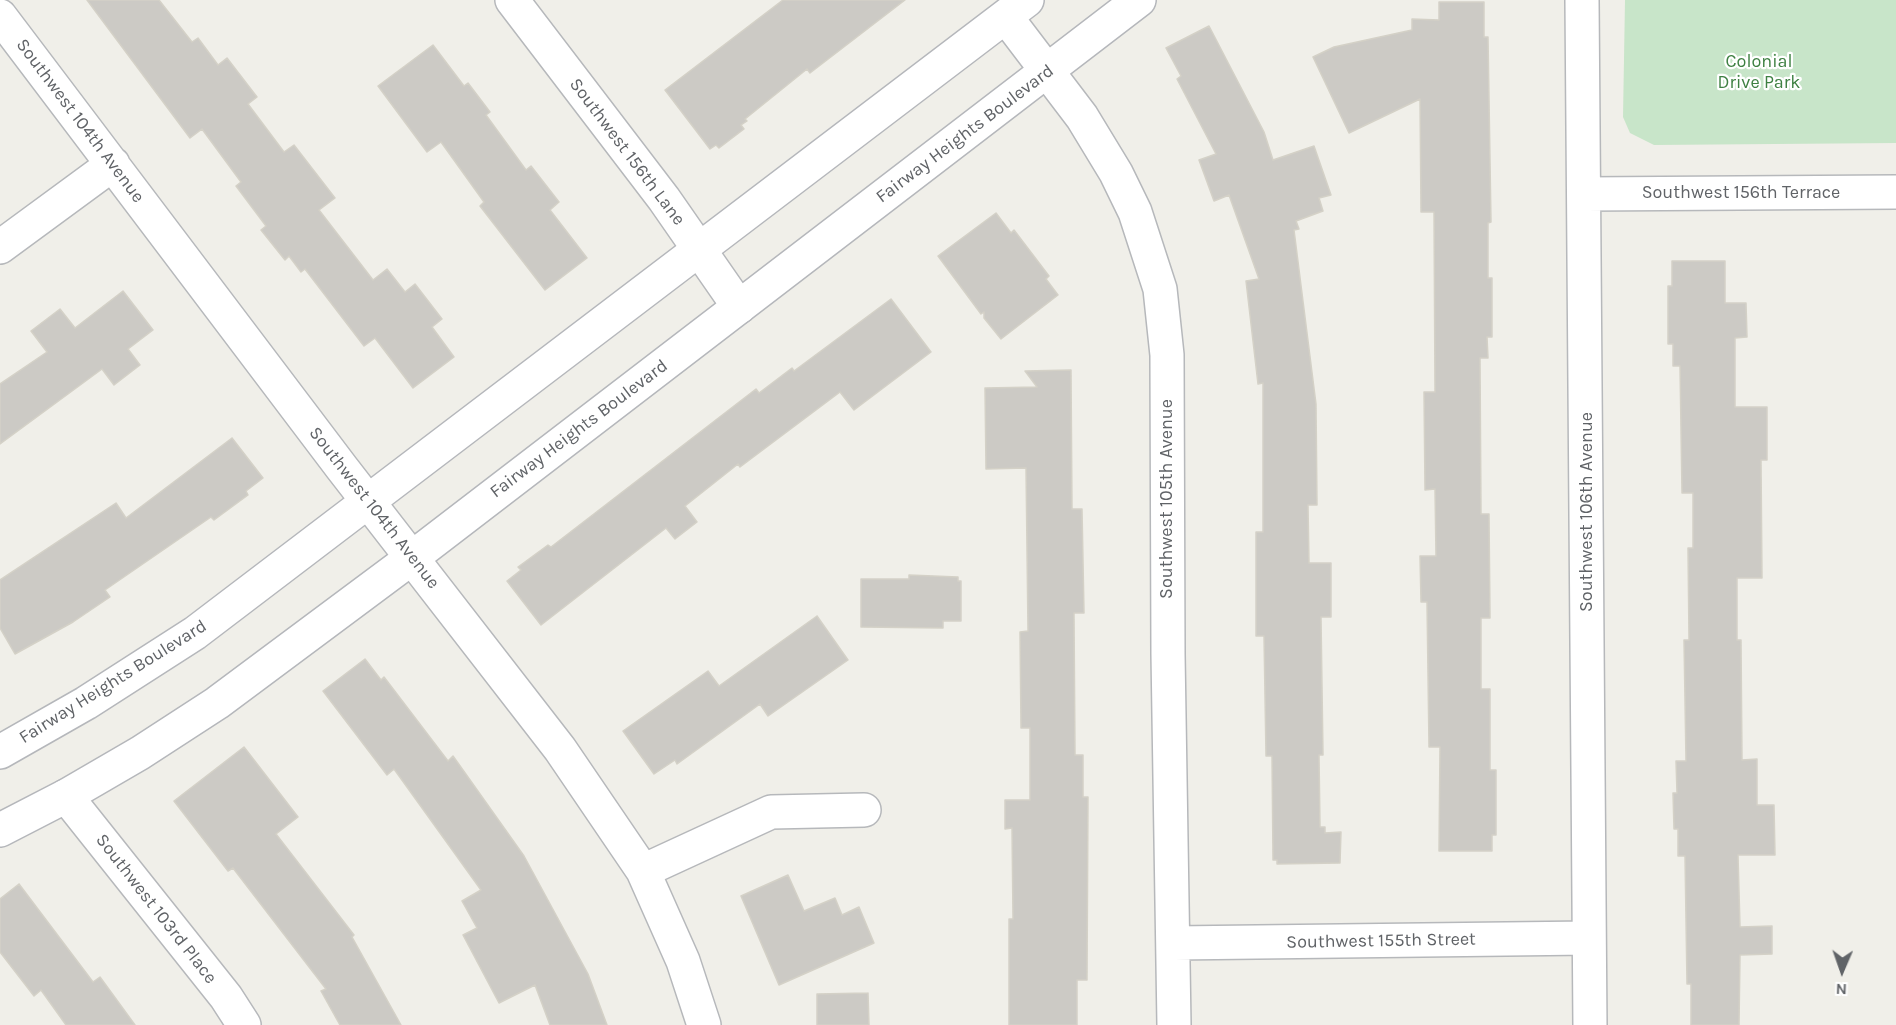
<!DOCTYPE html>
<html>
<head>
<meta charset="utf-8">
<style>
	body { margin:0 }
	#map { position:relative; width:1896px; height:1025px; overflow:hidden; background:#f0efe9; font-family:Karla,sans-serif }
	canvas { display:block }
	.north { position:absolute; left:1812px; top:941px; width:60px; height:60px; -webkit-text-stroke:4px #fff; paint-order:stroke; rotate:182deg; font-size:16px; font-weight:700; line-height:24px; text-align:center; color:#606367 }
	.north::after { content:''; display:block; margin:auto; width:21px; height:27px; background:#606367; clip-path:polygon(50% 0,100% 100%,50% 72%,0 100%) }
</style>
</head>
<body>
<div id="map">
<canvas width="1896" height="1025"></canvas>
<div class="north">N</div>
</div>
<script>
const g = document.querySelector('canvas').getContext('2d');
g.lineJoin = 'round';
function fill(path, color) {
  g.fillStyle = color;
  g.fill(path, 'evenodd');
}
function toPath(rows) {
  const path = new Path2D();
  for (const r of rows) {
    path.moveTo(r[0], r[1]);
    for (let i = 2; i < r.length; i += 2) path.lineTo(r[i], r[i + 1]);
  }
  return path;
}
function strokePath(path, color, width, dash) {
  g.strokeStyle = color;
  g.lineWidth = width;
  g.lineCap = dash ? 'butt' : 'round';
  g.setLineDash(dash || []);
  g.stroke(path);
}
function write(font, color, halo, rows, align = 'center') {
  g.font = font + ' Karla,sans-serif';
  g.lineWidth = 4.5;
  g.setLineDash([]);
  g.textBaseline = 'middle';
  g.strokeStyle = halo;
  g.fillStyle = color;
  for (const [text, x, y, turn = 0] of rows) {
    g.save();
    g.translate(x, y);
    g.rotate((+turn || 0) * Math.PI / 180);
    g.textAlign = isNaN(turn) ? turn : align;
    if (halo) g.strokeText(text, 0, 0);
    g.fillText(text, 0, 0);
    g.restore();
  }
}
const green = toPath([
	[1625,0,1896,0,1896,143,1654,145,1630,133,1623,117]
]);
const building = toPath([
	[87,0,159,0,192,42,198,38,218,65,227,58,257,97,248,104,284,152,294,145,335,198,319,210,373,280,387,269,405,292,415,284,442,319,432,327,454,357,413,388,375,338,364,346,305,269,301,272,289,256,285,260,261,230,266,226,236,186,241,182,202,129,190,138,87,0],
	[783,0,905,0,810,73,807,69,745,119,747,121,741,125,744,129,719,148,716,145,710,149,665,90,783,0],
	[1439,2,1484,2,1484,37,1488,37,1491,222,1488,223,1488,278,1492,278,1492,337,1487,337,1488,358,1480,358,1481,514,1489,514,1490,618,1481,618,1481,689,1490,689,1490,770,1496,770,1496,835,1492,835,1492,851,1439,851,1440,747,1429,747,1427,602,1421,602,1420,556,1436,556,1435,489,1425,490,1424,392,1435,392,1434,212,1421,212,1420,99,1349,133,1313,57,1334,47,1412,30,1412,19,1439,20,1439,2],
	[1209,26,1264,132,1273,160,1314,146,1331,195,1319,198,1323,211,1296,221,1299,229,1294,230,1316,404,1317,505,1308,505,1309,563,1331,563,1331,617,1321,617,1323,755,1319,755,1320,827,1325,827,1325,833,1341,832,1340,863,1277,864,1277,860,1273,860,1272,756,1266,756,1264,636,1256,636,1256,532,1263,532,1263,383,1258,384,1246,281,1259,279,1229,195,1214,201,1199,160,1216,154,1177,79,1181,76,1166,48,1209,26],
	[433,45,464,86,468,83,490,112,486,115,526,170,531,166,559,202,550,210,587,258,545,290,480,206,484,202,441,142,427,152,378,86,433,45],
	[996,213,1011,233,1014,230,1049,276,1046,279,1058,295,1001,339,984,318,984,312,981,314,938,256,996,213],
	[1672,261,1725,261,1725,303,1746,303,1747,337,1735,338,1735,407,1767,407,1767,460,1761,460,1762,578,1737,578,1737,640,1741,640,1742,760,1757,759,1757,805,1774,805,1775,855,1738,855,1740,927,1772,926,1772,954,1740,955,1739,1025,1691,1025,1691,984,1687,984,1685,856,1678,856,1678,829,1674,829,1673,793,1677,793,1676,761,1686,761,1684,640,1689,640,1688,548,1693,548,1693,493,1682,493,1680,366,1673,366,1673,344,1668,344,1668,286,1672,286,1672,261],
	[123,291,153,330,128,349,140,365,114,385,102,369,0,444,0,384,47,352,31,331,60,309,75,328,123,291],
	[891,299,931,352,854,410,840,392,740,467,738,464,685,506,697,522,675,539,666,528,541,625,507,581,521,570,518,567,548,545,551,547,756,389,759,393,792,368,794,371,891,299],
	[1071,370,1072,509,1082,509,1084,613,1074,613,1075,755,1083,755,1083,797,1088,797,1087,980,1077,980,1077,1025,1009,1025,1009,919,1013,919,1012,828,1005,829,1005,800,1030,800,1030,728,1021,728,1020,632,1028,631,1026,468,986,469,985,388,1037,387,1025,371,1071,370],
	[232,438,263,478,246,491,248,495,214,520,211,517,105,590,110,597,73,622,15,654,0,628,0,580,116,503,126,518,232,438],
	[909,575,958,577,958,581,961,581,961,621,943,621,943,628,861,627,861,579,909,579,909,575],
	[817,616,848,660,768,716,760,704,677,764,675,760,654,774,623,731,708,671,719,686,817,616],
	[365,659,381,680,384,677,448,761,453,756,524,856,588,974,607,1025,550,1025,535,985,499,1003,463,935,477,928,462,901,481,890,394,769,387,775,323,691,365,659],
	[244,747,298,817,276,834,354,935,352,937,401,1025,340,1025,321,991,326,989,233,868,228,871,174,801,244,747],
	[788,875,804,911,835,898,842,915,859,907,874,943,779,985,741,896,788,875],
	[19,884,93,982,100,977,135,1025,66,1025,41,990,34,996,0,952,0,899,19,884],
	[868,993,869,1025,817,1025,817,994,868,993]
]);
const street = toPath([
	[512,0,664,199,739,307],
	[1582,0,1590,1025],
	[0,16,342,468,560,749,643,871,683,961,704,1025],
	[1006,17,1082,117,1116,173,1135,212,1160,289,1167,355,1168,654,1174,1025],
	[1585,194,1896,192],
	[0,247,113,164],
	[66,796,226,997,244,1025],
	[643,871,771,812,864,810],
	[1174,943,1589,938]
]);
const secondary = toPath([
	[0,752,86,703,195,633,1027,0],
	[0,830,66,796,140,753,217,703,413,557,1139,0]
]);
const parkNames = [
	["Colonial",1759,62],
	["Drive Park",1759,83]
];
const streetNames = [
	["Southwest 104th Avenue",80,121,53],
	["Fairway Heights Boulevard",965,134,-37],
	["Southwest 156th Lane",627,152,53],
	["Southwest 156th Terrace",1741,193],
	["Fairway Heights Boulevard",579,429,-37],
	["Southwest 105th Avenue",1167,499,-90],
	["Southwest 104th Avenue",374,508,52],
	["Southwest 106th Avenue",1587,512,-90],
	["Fairway Heights Boulevard",113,682,-32],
	["Southwest 103rd Place",156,909,52],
	["Southwest 155th Street",1381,941,-1]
];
fill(green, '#c8e5c9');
fill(building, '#cccac5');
strokePath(building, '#d4d1c7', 1.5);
strokePath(street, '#b6b8bb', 36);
strokePath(secondary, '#b5b7bb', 36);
strokePath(street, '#fff', 33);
strokePath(secondary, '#fff', 33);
write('18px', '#3e8042', '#fff', parkNames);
write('18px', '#606367', '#fff', streetNames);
</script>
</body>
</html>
